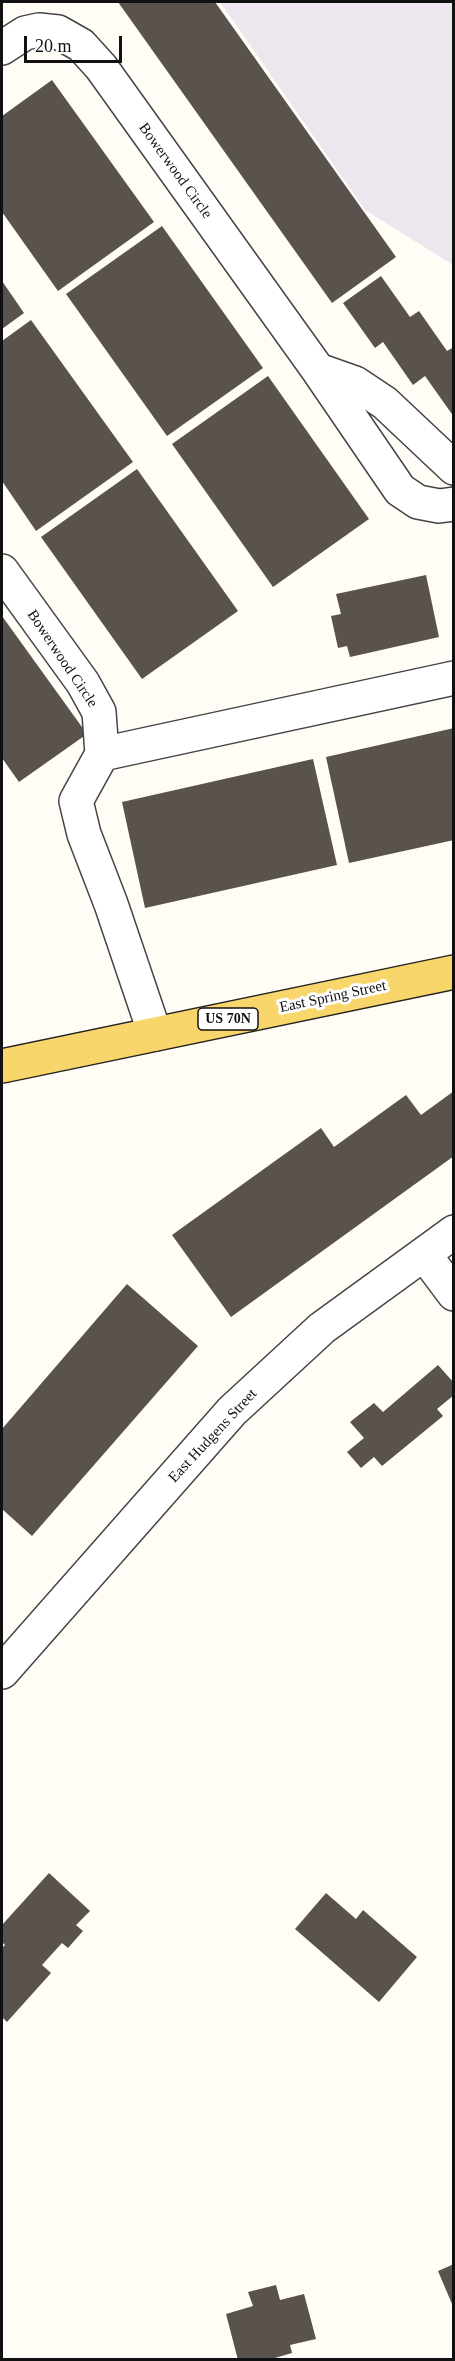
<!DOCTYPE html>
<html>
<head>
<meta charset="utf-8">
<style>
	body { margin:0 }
	#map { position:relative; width:455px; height:2361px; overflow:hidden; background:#fffdf5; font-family:Georgia,serif }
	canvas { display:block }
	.frame { position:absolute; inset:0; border:3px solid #111; pointer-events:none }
	.scale { position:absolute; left:24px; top:36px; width:98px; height:27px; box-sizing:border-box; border:3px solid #111; border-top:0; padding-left:8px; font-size:18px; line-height:21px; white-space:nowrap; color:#111; -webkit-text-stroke:4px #fff; paint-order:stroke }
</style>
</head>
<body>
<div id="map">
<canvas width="455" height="2361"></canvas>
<div class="frame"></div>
<div class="scale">20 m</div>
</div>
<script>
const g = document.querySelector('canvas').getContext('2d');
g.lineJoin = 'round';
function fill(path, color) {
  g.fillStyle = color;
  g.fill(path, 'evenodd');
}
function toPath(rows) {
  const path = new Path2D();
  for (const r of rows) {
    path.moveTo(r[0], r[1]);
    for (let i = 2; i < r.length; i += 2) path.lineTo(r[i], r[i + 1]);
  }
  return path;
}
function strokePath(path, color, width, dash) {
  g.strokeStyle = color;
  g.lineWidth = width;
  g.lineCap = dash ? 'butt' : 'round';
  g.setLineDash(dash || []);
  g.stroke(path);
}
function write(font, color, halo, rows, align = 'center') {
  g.font = font + ' Georgia,serif';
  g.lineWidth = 6;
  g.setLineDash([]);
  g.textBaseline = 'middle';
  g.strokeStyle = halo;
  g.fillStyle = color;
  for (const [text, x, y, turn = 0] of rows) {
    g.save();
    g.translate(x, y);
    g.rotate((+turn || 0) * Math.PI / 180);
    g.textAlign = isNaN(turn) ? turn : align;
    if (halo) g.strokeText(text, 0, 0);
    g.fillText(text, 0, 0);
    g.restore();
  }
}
const industrial = toPath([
	[220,2,453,2,453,265,365,210]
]);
const building = toPath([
	[118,2,215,2,396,257,332,303],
	[52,80,154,222,58,291,2,212,2,116],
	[162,226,263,368,167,436,66,294],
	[381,276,410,317,419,311,447,351,454,347,454,417,425,376,413,385,383,342,375,348,343,303],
	[2,281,24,313,2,329],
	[31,320,133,462,36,531,2,481,2,341],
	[268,376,369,519,273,587,172,444],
	[137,469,238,611,142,679,41,537],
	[426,575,439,637,350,657,347,646,338,648,331,616,341,614,336,594],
	[2,616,87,734,19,782,2,758],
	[454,728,454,840,349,863,326,757],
	[313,759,337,865,145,908,122,802],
	[454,1091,454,1156,231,1317,172,1235,321,1128,334,1147,406,1095,421,1115],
	[127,1284,198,1346,32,1536,2,1509,2,1429],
	[438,1365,454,1383,454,1395,437,1409,443,1416,382,1466,374,1457,361,1468,347,1452,364,1438,350,1422,374,1403,383,1412],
	[49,1873,90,1911,76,1925,83,1931,68,1948,62,1943,42,1965,51,1973,7,2022,2,2017,2,1948,5,1945,2,1942,2,1925],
	[326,1893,356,1919,363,1910,417,1957,379,2002,295,1929],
	[454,2264,454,2303,452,2304,438,2271],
	[276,2285,280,2300,304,2294,316,2339,290,2345,292,2353,268,2360,238,2360,226,2314,253,2306,248,2292]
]);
const minor = toPath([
	[2,48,25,33,39,30,58,32,81,45,101,67,318,370,355,383,385,403,454,468],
	[318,370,400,490,418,502,439,506,454,504],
	[2,571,83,683,99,712,102,754],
	[155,1034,111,904,84,834,76,801,102,754,454,678],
	[424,1254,454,1294],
	[2,1672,232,1411,322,1328,454,1232]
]);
const primary = toPath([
	[2,1066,454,972]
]);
const shields = [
	[228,1019,60]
];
const shieldNames = [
	["US 70N",228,1019]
];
const streetNames = [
	["Bowerwood Circle",175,171,54],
	["Bowerwood Circle",62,659,56],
	["East Spring Street",333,997,-12],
	["East Hudgens Street",213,1436,-47]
];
fill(industrial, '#eee6ef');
fill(building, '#5a524d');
strokePath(minor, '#444', 36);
strokePath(primary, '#222', 36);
strokePath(minor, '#fff', 33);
strokePath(primary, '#f9d66b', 33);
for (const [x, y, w] of shields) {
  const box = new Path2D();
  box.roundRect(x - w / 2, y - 11, w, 22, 4.5);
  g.fillStyle = '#fff';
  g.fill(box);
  strokePath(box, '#111', 1.5);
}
write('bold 14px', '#111', null, shieldNames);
write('15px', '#111', '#fff', streetNames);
</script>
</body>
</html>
